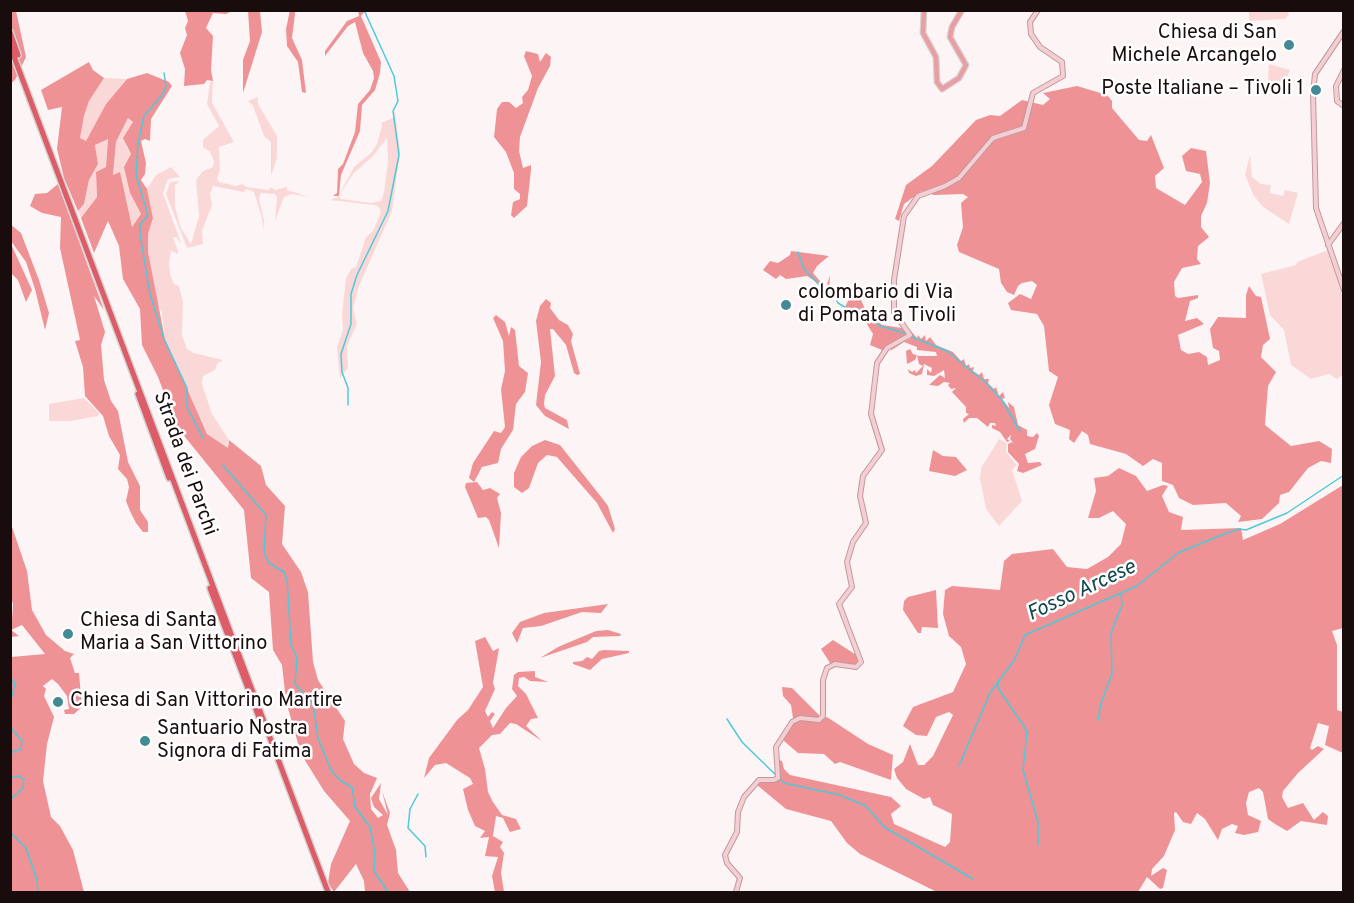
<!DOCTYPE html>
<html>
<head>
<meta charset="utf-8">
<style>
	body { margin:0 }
	#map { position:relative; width:1354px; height:903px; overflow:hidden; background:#fdf5f5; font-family:Overpass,sans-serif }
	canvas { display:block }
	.frame { position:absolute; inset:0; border:12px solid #190c0d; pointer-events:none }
</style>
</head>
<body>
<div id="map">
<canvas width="1354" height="903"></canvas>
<div class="frame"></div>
</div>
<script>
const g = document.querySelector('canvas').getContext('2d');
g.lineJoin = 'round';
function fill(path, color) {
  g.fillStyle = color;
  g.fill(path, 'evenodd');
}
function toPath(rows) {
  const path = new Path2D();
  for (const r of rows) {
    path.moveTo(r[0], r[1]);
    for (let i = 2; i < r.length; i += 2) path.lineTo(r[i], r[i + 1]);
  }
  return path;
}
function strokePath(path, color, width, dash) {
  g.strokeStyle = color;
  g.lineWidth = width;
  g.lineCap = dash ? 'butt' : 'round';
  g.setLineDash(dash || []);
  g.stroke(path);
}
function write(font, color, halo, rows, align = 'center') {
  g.font = font + ' Overpass,sans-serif';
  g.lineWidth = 5;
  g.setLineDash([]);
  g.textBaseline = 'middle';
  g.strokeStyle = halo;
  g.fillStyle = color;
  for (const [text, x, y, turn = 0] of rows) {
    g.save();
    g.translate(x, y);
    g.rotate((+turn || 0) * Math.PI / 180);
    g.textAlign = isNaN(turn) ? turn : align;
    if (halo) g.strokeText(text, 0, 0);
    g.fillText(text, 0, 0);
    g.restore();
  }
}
const green = toPath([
	[1249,11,1288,11,1289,15,1285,19,1249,21],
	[1269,64,1290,70,1283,87,1286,89,1283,94,1268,80],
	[104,78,127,79,106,104,86,141,80,138,84,116,89,101],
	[213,81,212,103,234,142,219,147,220,171,217,178,219,182,236,186,242,184,247,187,269,190,271,187,275,190,287,187,287,190,309,197,292,194,284,197,275,221,277,197,275,194,261,193,259,199,264,220,263,231,262,218,254,192,246,189,244,192,213,186,210,194,212,205,202,231,203,244,187,248,166,194,170,182,180,181,175,185,175,207,181,228,191,244,199,216,196,180,203,171,213,167,214,162,210,152,203,147,203,140,219,126,207,104,210,82],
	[258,97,258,104,277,136,277,158,271,176,271,142,264,136,253,106,248,101],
	[395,111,400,151,392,211,359,286,353,308,357,324,347,346,348,368,340,378,337,347,343,330,342,315,346,278,351,269,356,267,366,237,373,231,381,212,379,207,375,205,330,200,338,197,354,167,371,153,377,144,382,126,381,123,393,118],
	[387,138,388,162,384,192,381,201,371,203,341,199,339,196,352,175,373,156],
	[128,118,133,121,126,146,131,154,130,193,141,215,132,227,113,176,116,142],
	[108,138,106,167,96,172,97,197,81,218,78,211,84,204,89,180,98,164,95,145],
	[1250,155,1252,177,1261,184,1271,185,1270,193,1283,196,1285,190,1298,193,1289,224,1263,207,1254,196,1245,175],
	[171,167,180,177,168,179,163,193,181,243,176,237,173,238,178,251,178,254,171,251,169,262,170,274,174,284,179,286,183,302,182,335,187,349,194,353,223,360,217,364,215,370,203,376,202,384,212,414,229,440,227,443,229,449,207,434,177,371,165,339,162,313,157,302,148,252,148,234,153,218,147,189,156,175],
	[1328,250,1343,296,1343,375,1337,379,1329,374,1311,379,1291,365,1284,330,1270,315,1261,274,1296,265,1297,262],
	[84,398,99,413,98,416,71,421,49,421,49,404],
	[999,439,1007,443,1006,452,1017,465,1012,470,1022,501,999,526,986,509,980,479,981,468]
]);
const forest = toPath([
	[290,10,295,11,295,14,292,38,302,60,306,93,302,92,298,62,287,46,286,29],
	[11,11,16,11,26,57,15,80,11,83],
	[185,11,232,11,226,14,213,13,206,28,213,36,211,70,213,81,207,80,204,84,184,86,185,69,180,53,187,35,185,28,188,21],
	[248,11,260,11,262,32,243,93,243,60,250,41],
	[358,11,365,11,361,16,381,62,380,73,375,90,362,105,360,131,341,175,339,196,333,196,337,193,338,169,343,164,355,132,358,104,370,90,374,78,373,71,363,53,355,22,348,26,325,56,325,51,347,21,359,16],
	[526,51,538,54,540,62,546,53,551,57,550,66,538,88,520,137,519,151,523,168,531,165,531,170,527,206,514,218,511,215,513,202,520,199,520,194,514,189,514,173,506,152,494,137,495,128,497,109,502,102,509,102,516,108,523,103,522,97,528,90,532,76,524,56],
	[89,62,93,70,104,78,89,101,84,116,80,138,86,141,106,104,127,79,147,73,169,82,172,86,151,119,150,141,145,139,141,141,146,163,145,174,141,180,147,189,153,218,148,234,148,252,165,339,207,434,228,448,229,440,261,466,266,485,285,506,282,544,301,572,308,592,313,662,318,680,345,721,343,739,354,764,364,773,377,778,370,794,371,809,378,818,383,815,374,807,371,798,381,783,379,799,388,815,382,791,390,813,387,825,396,850,398,873,410,892,365,892,364,881,356,864,334,892,328,883,331,864,350,821,324,791,301,754,286,701,282,665,273,650,269,592,251,578,244,510,177,427,158,377,142,345,140,309,123,279,119,246,108,221,94,253,81,218,97,197,96,172,106,167,108,139,95,145,98,164,89,180,84,204,78,211,64,178,57,149,62,107,48,110,41,90],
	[128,118,133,122,123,138,131,154,124,167,130,193,141,214,132,227,120,172,113,175,116,142],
	[1077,86,1107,95,1112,101,1112,108,1139,140,1147,141,1151,135,1164,168,1155,176,1156,188,1185,205,1202,182,1200,174,1186,171,1182,156,1191,148,1206,151,1210,183,1207,203,1201,216,1201,227,1209,237,1198,246,1197,259,1201,264,1182,268,1174,282,1175,296,1178,298,1198,295,1198,298,1190,301,1185,321,1197,318,1204,324,1178,335,1181,350,1188,354,1199,352,1207,357,1208,365,1220,360,1219,351,1213,348,1210,329,1218,317,1246,318,1246,295,1249,286,1256,296,1261,297,1270,339,1263,345,1261,357,1276,372,1268,386,1265,425,1291,446,1319,441,1332,449,1331,463,1321,461,1308,468,1289,492,1280,495,1279,503,1262,519,1238,522,1241,516,1226,503,1193,505,1179,498,1173,485,1162,481,1162,463,1153,459,1143,466,1126,454,1090,444,1088,435,1082,431,1074,443,1069,439,1070,430,1055,424,1049,405,1058,377,1049,371,1044,326,1037,314,1011,310,1008,303,1020,294,1031,299,1037,285,1032,281,1022,283,1018,286,1014,295,1007,292,1001,283,999,269,959,252,957,245,963,227,961,203,968,197,963,194,934,195,922,191,904,204,899,221,895,219,906,185,932,166,976,120,990,115,1000,116,1022,100,1043,105,1050,99,1043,93],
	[58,184,104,310,94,296,105,332,101,345,104,380,111,401,118,411,128,462,140,486,140,510,148,522,148,532,143,532,136,523,130,511,126,501,129,487,127,479,118,469,120,455,109,436,103,416,85,396,83,367,75,341,80,340,60,248,61,217,42,213,30,206,35,194,47,193],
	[10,224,21,233,39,280,49,313,45,330,35,289,26,262,11,241],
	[11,244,32,290,26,302,18,280,11,273],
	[791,251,829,256,817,266,813,273,826,288,830,275,829,290,807,276,786,279,780,275,776,279,763,270,770,261,778,263,790,255],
	[851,295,860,298,867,313,882,325,902,328,908,335,882,350,870,345,873,334,865,321,858,317,855,320,839,319],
	[546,299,551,303,550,308,559,320,568,325,573,334,571,341,580,374,577,375,574,373,566,345,553,329,550,329,555,376,545,395,544,404,545,408,567,420,569,429,545,416,536,405,541,362,536,321,540,306],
	[496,315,505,322,509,336,511,327,515,330,519,366,528,373,525,392,516,404,513,430,501,449,498,463,482,467,474,482,469,478,473,463,494,431,501,433,505,427,501,389,505,371,503,341,493,318],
	[910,330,917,338,918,335,921,339,925,335,926,341,930,337,936,345,953,352,961,361,964,359,966,366,969,364,970,368,974,367,973,371,979,375,982,372,984,379,989,379,988,383,994,389,996,387,999,396,1003,392,1005,398,1002,399,1009,408,1008,402,1014,407,1018,425,1027,430,1027,436,1033,437,1037,433,1039,436,1035,449,1025,454,1028,463,1040,462,1042,465,1023,473,1017,471,1019,464,1008,452,1008,444,1012,442,1015,445,1010,439,1011,435,1007,439,1010,441,1007,442,1000,432,992,428,992,425,996,426,995,423,990,423,988,427,977,418,969,418,964,423,963,419,969,414,966,413,966,407,952,392,956,388,951,389,948,385,950,383,944,382,938,386,929,385,940,375,945,378,944,370,934,376,927,375,927,369,931,373,932,368,924,364,922,374,916,376,909,373,908,369,912,372,915,370,916,373,923,366,919,364,917,355,915,360,907,364,906,351,910,349,913,354,919,356,937,356,936,352,917,350,917,347,904,342,890,351,892,347,911,338],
	[545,440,560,445,602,498,608,506,615,529,613,533,597,503,557,457,547,455,538,463,529,488,522,493,514,487,514,473,521,457,532,446],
	[933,450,943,456,956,457,967,470,955,476,929,471],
	[1119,468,1136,476,1147,491,1163,485,1168,486,1162,496,1169,512,1183,517,1181,530,1241,528,1243,540,1280,524,1343,485,1343,628,1332,631,1337,645,1337,710,1343,712,1343,753,1325,745,1329,726,1318,723,1310,748,1312,750,1318,746,1324,749,1298,773,1283,791,1282,797,1288,808,1303,803,1314,820,1323,812,1328,816,1327,825,1301,821,1287,831,1275,824,1268,819,1263,792,1259,788,1249,792,1246,803,1248,815,1261,821,1258,832,1244,835,1235,833,1238,826,1232,824,1222,829,1218,840,1205,819,1197,813,1191,824,1183,822,1176,812,1174,813,1175,830,1164,856,1152,869,1151,876,1163,868,1167,870,1163,888,1160,889,1147,877,1138,892,937,892,860,854,847,843,831,821,786,809,757,785,758,781,780,779,779,760,782,761,784,769,790,775,891,797,901,806,891,814,894,824,945,847,950,842,952,814,933,805,930,797,924,799,906,789,897,778,894,769,903,762,910,744,918,765,924,765,933,756,953,715,949,712,936,717,927,736,916,735,903,726,913,707,953,692,966,664,961,647,949,636,943,614,945,590,952,586,1000,590,1004,561,1012,554,1053,549,1067,567,1087,569,1108,557,1121,544,1126,524,1113,511,1099,518,1088,518,1096,491,1094,478,1108,476],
	[477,482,483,490,490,488,500,494,497,498,501,513,499,548,489,520,486,517,478,518,465,487,466,483],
	[10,521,27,571,32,610,46,635,65,651,74,654,70,658,75,673,79,673,82,707,74,714,65,714,64,710,69,709,67,696,58,684,52,679,43,686,46,689,44,696,54,717,47,744,43,781,51,817,60,826,73,850,84,892,11,892,11,657,45,654,22,625,11,630,19,636,11,637,13,604,10,594],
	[936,590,938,628,922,627,921,633,918,633,903,610,904,601,908,597],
	[608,604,601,613,582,612,541,626,523,628,517,643,512,633,520,622,544,613],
	[608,630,621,634,620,636,593,637,587,642,540,658,558,647,596,631],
	[485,637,493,651,499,648,493,683,495,689,485,711,488,717,492,712,495,714,490,721,493,728,506,708,517,696,512,689,514,675,518,672,535,671,535,677,548,682,530,681,524,677,519,678,518,686,526,694,538,718,531,719,526,726,542,741,516,724,510,723,500,734,492,735,479,748,485,769,488,792,493,802,502,815,516,819,521,829,510,832,503,818,496,816,493,836,503,842,500,847,504,853,501,873,504,892,495,892,492,876,498,857,485,856,489,837,480,838,485,831,475,826,468,810,463,789,473,784,470,778,446,763,435,765,424,778,429,758,457,720,468,710,483,687,475,641],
	[833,640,861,658,859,662,852,665,830,663,821,649],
	[604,650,629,651,629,653,602,659,590,670,573,664,573,662,582,661,587,657,592,659,599,651],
	[782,687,792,688,821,717,793,718,791,705,783,696],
	[827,717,868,744,893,755,891,780,840,762,835,764,824,754,798,753,784,741,784,735,797,720,818,720]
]);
const stream = toPath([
	[164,73,166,86,163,94,144,116,138,144,136,175,148,215,140,225,140,234,150,294,164,339,187,388,187,407,203,438],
	[798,252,804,269,823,289,834,295,838,303,848,309,856,308,880,326,908,334],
	[912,337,947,351,985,382,1002,400,1020,431],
	[348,405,348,388,342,372,341,354,351,324,351,294,357,275,388,211,399,155,393,111,398,101,394,76,364,10],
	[223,465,266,515,264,553,269,563,284,572,287,579,291,645,297,657,295,684,313,704,318,738,331,770,341,781,352,787,355,807,370,827,375,853,374,871,388,892],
	[10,677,15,684,10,703],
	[998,680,998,688,1027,731,1023,770,1038,822,1038,845],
	[727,719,742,742,784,783,840,795,866,806,884,827,973,879],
	[1098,720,1101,703,1112,674,1111,633,1122,605,1121,594],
	[10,727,22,741,21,749,10,753],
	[959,766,990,693,1015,659,1025,635,1137,586,1178,553,1219,536,1239,529,1246,530,1287,513,1344,475],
	[10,777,20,776,24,780,23,788,10,800],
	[418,794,410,809,408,828,425,846,426,857],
	[10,832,26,848,37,880,38,892]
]);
const secondary = toPath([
	[1344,31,1315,74,1313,93,1316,208,1344,290],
	[1344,70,1336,86,1337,101,1344,106],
	[1328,245,1344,223],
	[736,892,740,878,727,863,725,855,737,832,738,812,744,797,759,780,774,780,778,778,776,747,792,722,800,718,819,720,823,716,823,680,827,668,835,664,856,667,861,662,839,604,852,587,847,562,853,542,866,523,860,496,863,476,882,450,871,414,877,363,887,348,910,335,894,312,894,280,904,216,918,196,945,186,959,178,993,138,1024,128,1033,93,1063,76,1062,62,1040,47,1031,34,1030,22,1038,10]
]);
const primary = toPath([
	[924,10,923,33,936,57,937,82,942,89,959,78,966,65,950,37,952,27,962,10]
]);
const highway = toPath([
	[10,32,18,55],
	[10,46,328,892],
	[138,394,169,478],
	[210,588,260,720]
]);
const markers = [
	[1289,45,6,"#448a94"],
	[1316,90,6,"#448a94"],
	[786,305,6,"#448a94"],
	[68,634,6,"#448a94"],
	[58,702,6,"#448a94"],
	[145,741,6,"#448a94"]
];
const poiNames = [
	["Chiesa di San",1277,34,"right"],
	["Michele Arcangelo",1277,57,"right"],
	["Poste Italiane – Tivoli 1",1304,90,"right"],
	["colombario di Via",798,294],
	["di Pomata a Tivoli",798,317],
	["Chiesa di Santa",80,622],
	["Maria a San Vittorino",80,645],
	["Chiesa di San Vittorino Martire",70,702],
	["Santuario Nostra",157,730],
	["Signora di Fatima",157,753]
];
const streetNames = [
	["Strada dei Parchi",184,464,70]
];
const waterNames = [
	["Fosso Arcese",1082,592,-25]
];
fill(green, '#fbd8d8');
fill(forest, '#ee9296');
strokePath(stream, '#4ccada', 1.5);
strokePath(secondary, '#bf9a9a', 6);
strokePath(primary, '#d6d3d3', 7);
strokePath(highway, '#d6d3d3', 8);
strokePath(secondary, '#f4ced2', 4);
strokePath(primary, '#ea9ea4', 4.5);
strokePath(highway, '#dc5d68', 5);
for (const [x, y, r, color] of markers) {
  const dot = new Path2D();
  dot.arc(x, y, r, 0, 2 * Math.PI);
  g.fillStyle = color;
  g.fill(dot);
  strokePath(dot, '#fff', 2);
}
write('20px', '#190c0d', '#fff', poiNames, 'left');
write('20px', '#190c0d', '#fff', streetNames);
write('italic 21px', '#11484f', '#fff', waterNames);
</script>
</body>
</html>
